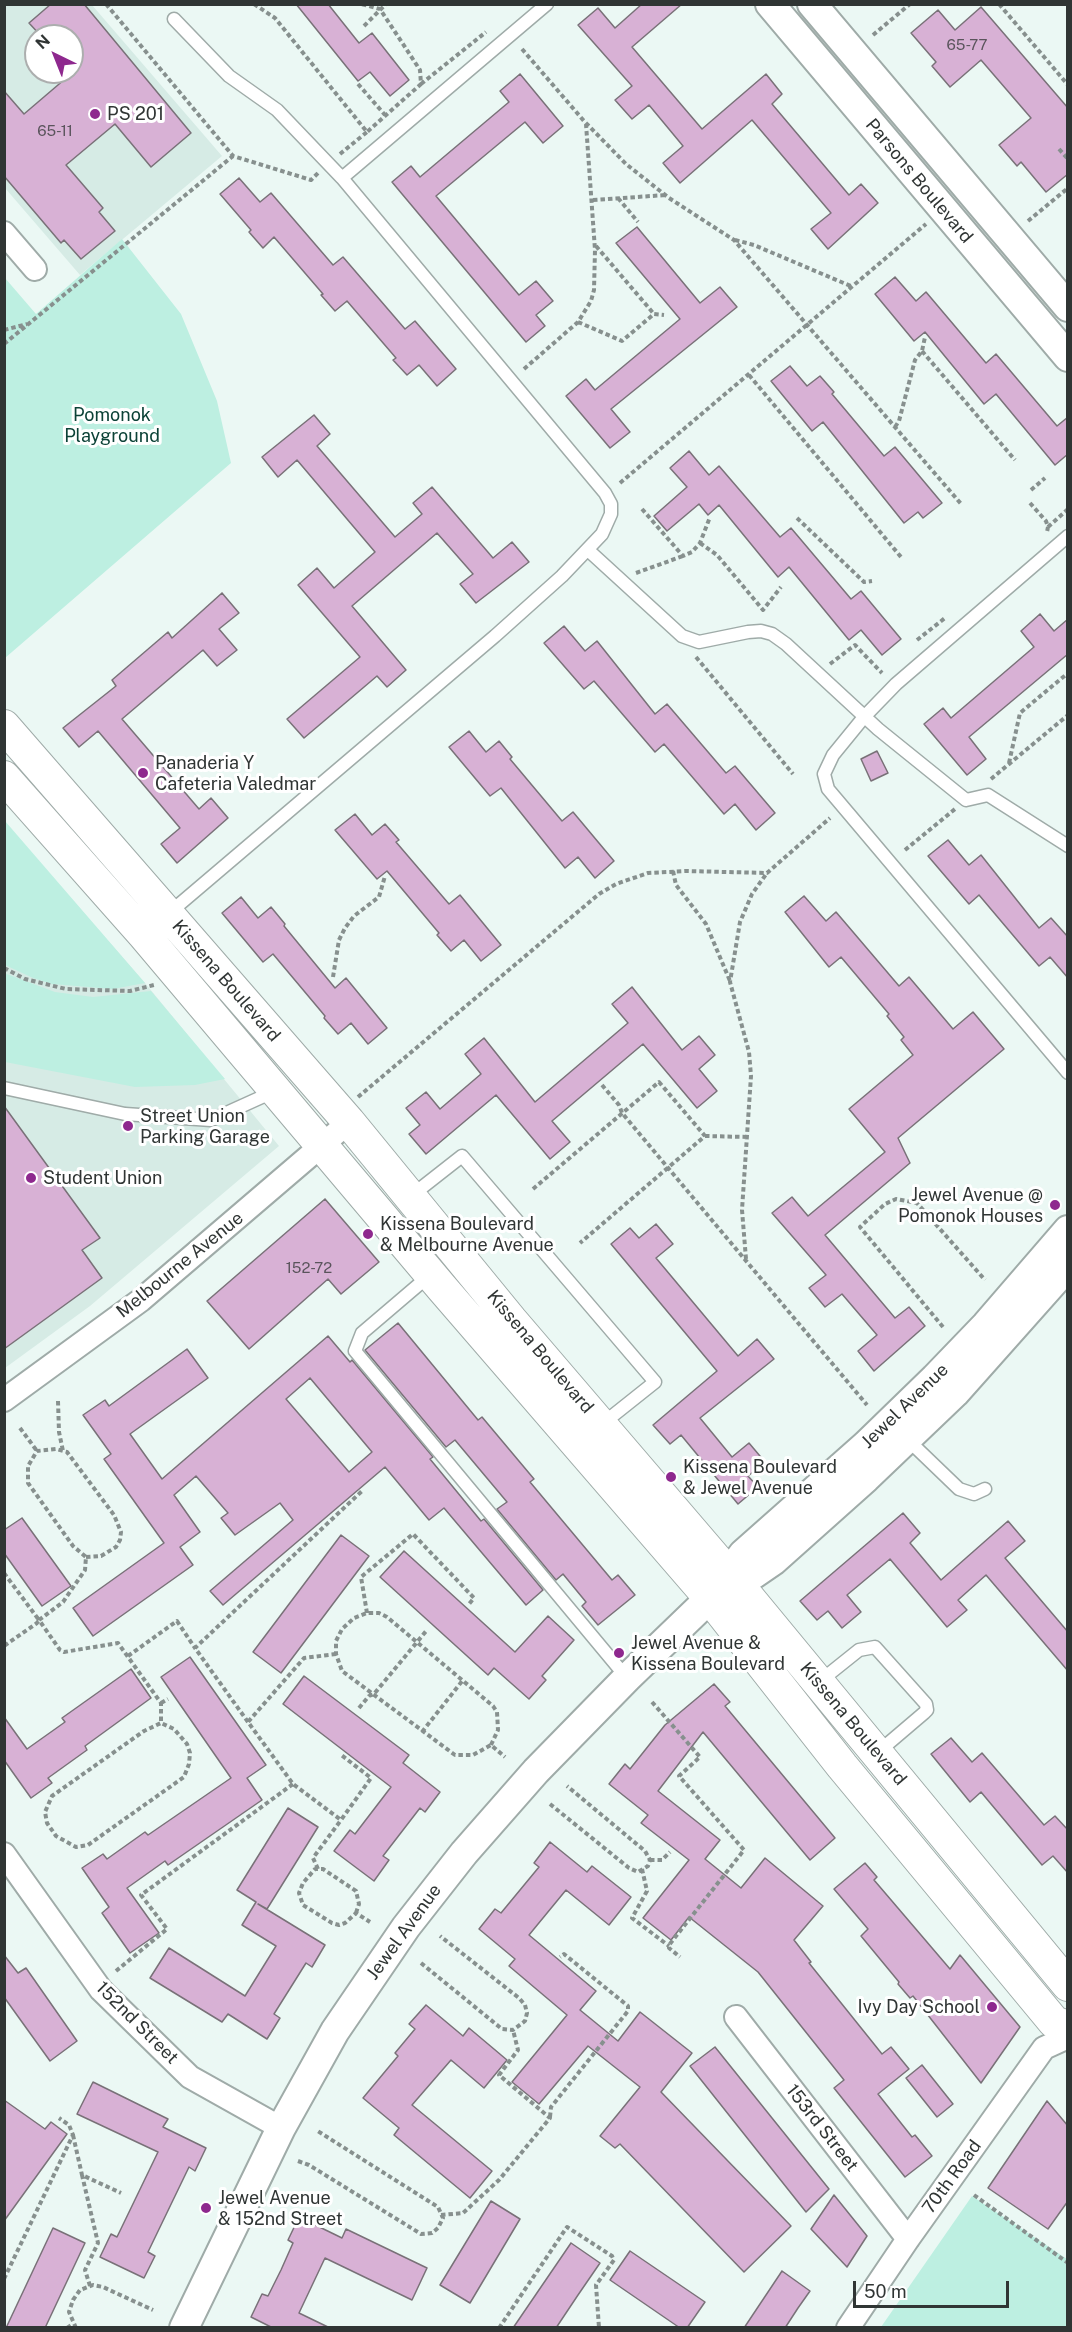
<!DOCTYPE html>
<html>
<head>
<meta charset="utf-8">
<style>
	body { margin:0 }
	#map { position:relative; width:1072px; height:2332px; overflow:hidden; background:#ebf8f4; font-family:"Public Sans",sans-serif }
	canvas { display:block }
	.frame { position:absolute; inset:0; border:6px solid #303534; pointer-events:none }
	.north { position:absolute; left:24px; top:24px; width:60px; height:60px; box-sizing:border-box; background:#fff; border:2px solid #acaeae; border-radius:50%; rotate:317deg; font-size:16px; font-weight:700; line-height:24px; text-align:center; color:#303534 }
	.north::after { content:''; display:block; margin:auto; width:21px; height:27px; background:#8e288e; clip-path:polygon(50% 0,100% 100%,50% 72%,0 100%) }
	.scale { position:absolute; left:853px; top:2281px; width:156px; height:27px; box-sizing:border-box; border:3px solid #303534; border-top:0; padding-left:8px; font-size:18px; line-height:21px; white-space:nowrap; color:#303534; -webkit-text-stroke:4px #fff; paint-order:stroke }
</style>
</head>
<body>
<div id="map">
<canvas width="1072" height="2332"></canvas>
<div class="frame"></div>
<div class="north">N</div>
<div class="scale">50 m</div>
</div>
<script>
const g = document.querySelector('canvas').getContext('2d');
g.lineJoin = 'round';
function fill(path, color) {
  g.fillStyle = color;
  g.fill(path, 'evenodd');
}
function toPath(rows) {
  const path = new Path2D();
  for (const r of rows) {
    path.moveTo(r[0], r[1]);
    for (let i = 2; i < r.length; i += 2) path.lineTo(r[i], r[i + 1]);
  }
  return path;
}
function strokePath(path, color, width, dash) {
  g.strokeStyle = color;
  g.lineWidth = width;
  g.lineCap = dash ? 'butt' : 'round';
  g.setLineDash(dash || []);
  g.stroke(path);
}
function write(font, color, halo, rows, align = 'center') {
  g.font = font + ' "Public Sans",sans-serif';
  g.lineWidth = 6;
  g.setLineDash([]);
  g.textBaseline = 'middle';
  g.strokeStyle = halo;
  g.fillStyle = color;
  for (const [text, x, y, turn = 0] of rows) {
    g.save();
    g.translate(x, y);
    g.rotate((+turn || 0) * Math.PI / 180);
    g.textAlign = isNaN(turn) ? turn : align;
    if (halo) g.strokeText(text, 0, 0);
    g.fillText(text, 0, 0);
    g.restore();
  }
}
const built = toPath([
	[4,5,92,5,222,156,80,275,5,188],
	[36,36,72,36,72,72,36,72],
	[4,821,145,983,279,1146,90,1306,5,1368]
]);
const green = toPath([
	[122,239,181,314,217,401,231,463,5,658,5,278,36,314],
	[5,821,145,983,113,989,52,984,33,978,5,965],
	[4,973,55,992,93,997,151,991,225,1079,195,1085,135,1087,5,1062],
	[972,2196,1067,2259,1067,2327,881,2327]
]);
const building = toPath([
	[51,4,84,4,191,133,151,167,115,124,66,165,103,208,99,212,115,231,81,259,64,240,61,243,4,176,4,91,24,114,72,73,72,36,41,36,29,23,51,4],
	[296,4,328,4,359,43,372,33,409,80,390,96,370,72,358,81,296,4],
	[642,4,682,4,632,47,702,129,766,74,782,94,772,104,849,195,861,184,878,203,828,249,811,229,831,213,752,120,680,183,663,163,683,146,649,105,632,119,615,100,632,86,578,25,598,8,615,28,642,4],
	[981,7,1068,108,1068,174,1046,192,1021,162,1017,166,999,145,1031,118,981,60,950,87,932,66,936,62,911,33,938,10,955,30,981,7],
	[520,74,563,126,543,143,525,122,436,196,519,295,536,281,553,301,536,315,545,326,526,342,392,182,411,166,420,177,509,102,500,91,520,74],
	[239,178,260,202,271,193,333,265,343,257,405,329,415,321,456,369,437,386,419,365,407,375,393,360,396,358,347,301,335,311,321,295,323,294,274,237,263,248,249,232,251,230,220,194,239,178],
	[637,227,700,303,720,287,737,307,611,409,630,432,610,448,566,396,586,379,595,390,680,319,616,243,637,227],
	[895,277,916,301,926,292,986,363,996,354,1057,426,1068,417,1068,454,1055,465,996,394,984,404,925,332,914,341,875,294,895,277],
	[790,366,807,386,820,376,834,392,832,394,884,456,895,447,942,503,923,518,918,512,904,523,823,422,812,431,771,381,790,366],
	[314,415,330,434,317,446,395,537,422,514,413,503,432,487,493,558,512,542,529,562,476,603,460,584,473,574,437,533,352,606,406,670,387,687,377,676,304,738,287,719,360,657,298,585,317,568,334,588,375,552,297,460,278,477,262,457,314,415],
	[689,451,709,475,719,466,780,537,791,528,851,599,861,591,901,639,882,655,861,630,849,640,789,567,778,577,719,505,708,515,699,504,667,531,654,516,687,487,670,468,689,451],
	[222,593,239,613,219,629,237,650,217,666,203,650,122,719,199,809,211,798,228,818,177,863,161,844,180,828,98,731,79,747,63,728,116,686,112,680,168,632,172,638,222,593],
	[1040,614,1054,631,1068,619,1068,654,969,737,986,759,967,775,924,724,943,708,951,718,1034,647,1021,631,1040,614],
	[564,626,585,651,597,641,655,714,667,704,726,773,735,766,775,813,756,830,735,804,724,814,664,744,655,752,594,681,584,689,544,643,564,626],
	[469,731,486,752,499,741,512,757,510,759,562,821,573,812,614,861,595,878,578,857,565,868,501,788,490,796,449,747,469,731],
	[877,751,888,773,871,781,861,759,877,751],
	[355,814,372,835,385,824,399,840,396,842,449,904,460,895,501,945,481,961,464,940,451,951,437,935,439,933,387,871,377,879,335,830,355,814],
	[948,840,969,865,981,855,1039,928,1051,918,1068,937,1068,978,1050,957,1039,966,979,895,969,904,928,856,948,840],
	[804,896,826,921,836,912,899,986,909,977,953,1029,973,1012,1004,1049,898,1138,910,1163,825,1235,895,1318,909,1307,925,1326,874,1371,858,1351,877,1335,842,1294,825,1307,809,1288,826,1275,772,1213,792,1197,808,1216,885,1152,849,1109,913,1055,901,1040,904,1037,887,1016,889,1014,841,957,829,967,785,912,804,896],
	[241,897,258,918,271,907,285,924,284,926,335,988,346,978,387,1028,368,1044,351,1023,338,1034,324,1018,325,1016,273,954,263,962,222,913,241,897],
	[632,987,682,1050,699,1036,715,1055,699,1069,717,1091,697,1108,643,1044,552,1121,570,1142,550,1159,496,1095,426,1154,409,1134,420,1125,406,1108,426,1092,440,1109,481,1074,465,1054,484,1038,535,1102,628,1023,612,1004,632,987],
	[4,1106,100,1238,82,1250,102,1278,4,1349,4,1106],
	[325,1199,379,1262,341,1294,328,1279,249,1349,207,1301,325,1199],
	[656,1224,673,1244,656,1258,738,1356,757,1339,774,1359,700,1418,732,1457,749,1443,765,1462,748,1476,758,1487,738,1504,681,1435,670,1444,653,1425,717,1371,611,1244,630,1228,639,1238,656,1224],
	[398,1323,478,1420,482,1417,534,1479,530,1482,612,1580,618,1575,635,1595,598,1625,582,1606,586,1602,563,1574,556,1580,497,1509,507,1502,455,1440,446,1447,365,1350,398,1323],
	[328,1336,350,1362,352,1360,433,1457,430,1459,481,1521,484,1519,543,1590,526,1605,444,1508,429,1520,385,1467,223,1605,210,1591,293,1520,280,1503,235,1535,221,1518,228,1513,196,1476,174,1495,200,1532,180,1547,193,1565,93,1636,73,1608,164,1543,104,1459,111,1454,83,1415,105,1400,109,1406,187,1349,208,1378,130,1434,162,1479,328,1336],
	[310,1378,372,1452,349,1472,286,1399,310,1378],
	[903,1513,920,1533,910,1543,941,1580,1008,1521,1025,1541,1005,1558,1068,1632,1068,1671,986,1575,958,1600,967,1610,947,1627,890,1559,847,1595,861,1612,842,1628,828,1611,817,1620,800,1601,903,1513],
	[22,1518,71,1586,42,1606,4,1553,4,1530,22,1518],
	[341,1535,369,1556,281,1673,253,1652,341,1535],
	[404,1551,515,1652,548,1616,574,1640,542,1676,546,1680,529,1699,494,1668,488,1675,380,1577,404,1551],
	[190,1657,266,1765,247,1778,262,1800,168,1865,165,1861,127,1888,159,1933,130,1953,102,1913,109,1907,82,1868,103,1854,107,1859,145,1832,148,1835,231,1778,161,1677,190,1657],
	[131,1669,151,1698,85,1746,87,1750,48,1778,52,1783,31,1798,4,1760,4,1717,27,1749,65,1722,62,1718,131,1669],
	[304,1676,409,1755,403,1763,440,1792,425,1812,420,1808,383,1856,389,1860,374,1881,334,1851,350,1830,355,1834,391,1787,283,1704,304,1676],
	[714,1684,730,1702,725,1706,835,1838,810,1860,703,1732,658,1791,720,1840,705,1859,741,1888,765,1858,823,1906,794,1940,811,1962,809,1963,882,2054,891,2047,909,2069,878,2094,912,2137,915,2135,932,2156,905,2177,834,2088,844,2080,758,1972,689,1917,671,1940,643,1918,689,1860,641,1823,648,1815,609,1784,625,1764,630,1769,665,1725,714,1684],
	[951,1738,972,1762,982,1753,1044,1825,1055,1816,1068,1830,1068,1873,1053,1856,1042,1865,981,1792,970,1802,931,1754,951,1738],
	[288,1808,318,1827,267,1909,258,1904,325,1945,312,1967,306,1963,274,2014,280,2018,267,2039,228,2014,222,2022,150,1978,169,1948,245,1996,276,1946,242,1925,256,1902,237,1890,288,1808],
	[550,1842,587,1872,592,1866,631,1897,609,1925,566,1890,529,1935,596,1991,580,2010,618,2041,640,2012,692,2053,661,2092,791,2226,744,2272,620,2144,615,2148,600,2136,640,2087,588,2046,539,2104,512,2082,567,2015,509,1966,515,1959,479,1929,495,1909,501,1913,539,1867,534,1863,550,1842],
	[865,1863,877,1877,874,1880,950,1969,960,1955,1020,2027,981,2083,913,1996,910,1998,898,1984,899,1982,861,1936,868,1929,834,1889,865,1863],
	[4,1955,18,1973,26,1968,77,2041,50,2061,4,1997,4,1955],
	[426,2005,463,2036,469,2028,507,2060,484,2088,451,2060,412,2105,492,2171,470,2198,394,2135,399,2128,363,2098,398,2056,395,2053,415,2029,409,2024,426,2005],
	[715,2047,829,2189,806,2212,690,2066,715,2047],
	[922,2065,953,2104,937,2117,906,2078,922,2065],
	[93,2082,168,2119,163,2127,206,2148,195,2171,189,2167,148,2252,155,2256,144,2278,100,2257,111,2234,117,2237,158,2152,77,2114,93,2082],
	[4,2100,45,2129,51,2122,67,2134,4,2221,4,2100],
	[1047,2101,1068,2126,1068,2201,1048,2229,988,2188,1047,2101],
	[834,2195,867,2236,847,2267,811,2229,834,2195],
	[491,2201,520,2219,470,2303,440,2285,491,2201],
	[299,2217,342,2238,346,2229,427,2268,412,2300,325,2258,299,2313,330,2328,273,2328,251,2317,262,2294,268,2296,281,2270,293,2243,288,2240,299,2217],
	[53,2228,85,2243,45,2328,6,2328,53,2228],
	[571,2243,600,2263,578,2295,556,2328,513,2328,571,2243],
	[630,2251,705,2302,687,2328,680,2328,610,2280,630,2251],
	[782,2271,810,2291,798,2308,785,2328,744,2328,782,2271]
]);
const path = toPath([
	[106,4,233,156,311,180,318,173],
	[254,4,275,18,367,132,421,84,420,70,380,9,361,4],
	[999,4,1068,85],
	[364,26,386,4],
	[873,35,910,4],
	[522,49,584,121,626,164,669,198,734,240,962,505],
	[358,84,385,115],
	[421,84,486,32],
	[1059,149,1068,159],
	[340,154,367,132],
	[618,198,638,222],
	[593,200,666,195],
	[1028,221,1068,188],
	[735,240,754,245,853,287],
	[596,246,654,314],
	[578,322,622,341,654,314,664,315],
	[4,330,27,324],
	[4,344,233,156],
	[922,351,1015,460],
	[524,369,578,322,591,301,594,290,595,250,586,124],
	[749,375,901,557],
	[895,427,899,421,915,360,922,351,925,337],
	[620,483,926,224],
	[1031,490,1045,478],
	[1030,503,1046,521,1048,527,1047,532],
	[642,509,683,556,692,552,700,543,710,517],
	[797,518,864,582,872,581],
	[1048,527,1068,509],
	[700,543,717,555,763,610,781,587],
	[636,573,683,556],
	[917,640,945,618],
	[696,657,793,774],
	[830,664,855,645,882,673],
	[1009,763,1020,713,1068,673],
	[991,779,1068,715],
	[905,850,955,809],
	[673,871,676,885,706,924,730,981],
	[4,968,25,979,66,989,130,991,154,985],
	[333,977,339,940,345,928,354,916,379,897,385,876],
	[602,1085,619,1105,622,1113,867,1405],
	[358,1097,599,894,616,884,648,873,686,871,767,873,830,818],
	[705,1136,748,1137],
	[533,1189,659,1082,705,1136,580,1243],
	[746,1259,742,1210,751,1076,749,1052,730,982,740,922,752,894,767,873],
	[943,1327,860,1227,885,1204,896,1199,917,1203,985,1280],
	[58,1401,59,1432,63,1451],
	[20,1428,37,1451],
	[86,1557,101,1556,116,1547,120,1540,121,1532,114,1515,67,1452,56,1449,37,1451,28,1466,28,1483,73,1546,86,1557,85,1570,63,1602,39,1620,60,1650,64,1652,118,1643,161,1703,161,1723,144,1731,52,1796,45,1812,47,1823,56,1836,76,1847,88,1845,184,1777,189,1764,190,1753,187,1744,174,1729,161,1723],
	[4,1573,39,1620,37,1623,4,1646],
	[367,1613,361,1577,413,1534,474,1598,469,1604],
	[336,1654,304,1658,248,1722,293,1784,341,1820,371,1778,340,1754],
	[128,1656,177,1621,195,1648],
	[652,1702,700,1757,679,1776,744,1850,669,1945,669,1948,680,1957],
	[161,1703,168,1699],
	[359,1708,369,1696,374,1694,427,1630],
	[248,1722,195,1648,362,1491],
	[422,1732,463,1680],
	[491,1745,498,1730,497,1712,493,1706,387,1617,379,1613,367,1613,354,1618,342,1629,336,1641,336,1654,342,1671,455,1755,473,1755,491,1745,505,1757],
	[550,1804,629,1868,638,1872,648,1866,650,1860,645,1851,567,1786],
	[650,1860,662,1860,670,1852],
	[318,1869,313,1858,341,1820],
	[642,1869,647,1891,632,1918,669,1946],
	[356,1913,359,1904,356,1891,323,1869,315,1869,303,1883,299,1893,303,1905,332,1923,339,1925,345,1923,356,1913,370,1922],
	[421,1963,502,2029,513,2030,525,2021,527,2013,525,2005,519,1998,440,1936],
	[116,1971,167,1929,141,1895,293,1784],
	[550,2117,551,2107,628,2011,628,2006,564,1954,560,1957],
	[73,2135,82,2175],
	[298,2161,309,2165,421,2234,432,2233,438,2228,443,2218,438,2207,316,2130],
	[974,2195,1068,2263],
	[441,2215,463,2213,499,2180,550,2118,499,2075,518,2050,513,2030],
	[4,2279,73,2135,69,2125,59,2118],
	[90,2286,85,2270,98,2243,82,2175,121,2193],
	[67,2328,73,2324],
	[76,2328,69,2312,73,2300,80,2290,93,2285,103,2287,153,2310],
	[499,2328,567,2227,612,2256,614,2260,596,2285,599,2328]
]);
const service = toPath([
	[342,178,547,4],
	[1068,536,896,684,864,717,833,755,824,774,828,789,1068,1073],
	[588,550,682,636,699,642,748,632,761,631,772,634,786,644,878,729,966,800,988,795,1068,846],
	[168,914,495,636,562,576,602,534,611,514,611,504,605,493,342,178,277,110,229,76,174,19],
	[4,1088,125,1114,211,1120,275,1091],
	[411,1196,462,1156,655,1382,601,1425],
	[430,1275,362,1333,355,1351,627,1678],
	[907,1439,959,1489,974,1494,985,1489],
	[819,1682,859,1650,875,1647,926,1704,927,1710,924,1713,877,1753]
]);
const minor = toPath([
	[4,233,35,269],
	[4,1400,141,1300,349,1122],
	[4,1854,101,1990,190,2077,281,2128],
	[736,2017,908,2239],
	[848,2328,908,2239,1044,2048,1068,2037]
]);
const tertiary = toPath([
	[770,4,1068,357],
	[812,4,1068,307],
	[717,1594,738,1585,773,1561,866,1478,955,1393,1068,1266],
	[184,2328,281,2128,335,2031,406,1927,464,1853,536,1771,627,1678,710,1598,743,1554,866,1445,935,1378,986,1325,1068,1230]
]);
const secondary = toPath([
	[4,726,349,1122,511,1320,738,1585,1068,1985],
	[4,777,144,935,442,1288,710,1598,842,1766,1054,2022,1068,2027]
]);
const markers = [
	[95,114,6,"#8e288e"],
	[143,773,6,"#8e288e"],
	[128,1126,6,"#8e288e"],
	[31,1178,6,"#8e288e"],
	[1055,1205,6,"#8e288e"],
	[368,1234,6,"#8e288e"],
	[671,1477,6,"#8e288e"],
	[619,1653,6,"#8e288e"],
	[992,2007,6,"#8e288e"],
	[206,2208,6,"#8e288e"]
];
const numberNames = [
	["65-77",967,45],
	["65-11",55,131],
	["152-72",309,1268]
];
const poiNames = [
	["PS 201",107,114],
	["Panaderia Y",155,763],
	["Cafeteria Valedmar",155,784],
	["Street Union",140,1116],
	["Parking Garage",140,1137],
	["Student Union",43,1178],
	["Jewel Avenue @",1043,1195,"right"],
	["Pomonok Houses",1043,1216,"right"],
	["Kissena Boulevard",380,1224],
	["& Melbourne Avenue",380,1245],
	["Kissena Boulevard",683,1467],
	["& Jewel Avenue",683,1488],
	["Jewel Avenue &",631,1643],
	["Kissena Boulevard",631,1664],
	["Ivy Day School",980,2007,"right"],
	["Jewel Avenue",218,2198],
	["& 152nd Street",218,2219]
];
const streetNames = [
	["Parsons Boulevard",919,181,50],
	["Kissena Boulevard",226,981,49],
	["Melbourne Avenue",180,1265,-39],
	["Kissena Boulevard",540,1352,50],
	["Jewel Avenue",905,1406,-44],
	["Kissena Boulevard",853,1724,50],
	["Jewel Avenue",404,1932,-54],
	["152nd Street",137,2023,45],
	["153rd Street",822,2128,52],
	["70th Road",952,2177,-54]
];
const parkNames = [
	["Pomonok",112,415],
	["Playground",112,436]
];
fill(built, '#d6ebe5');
fill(green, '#bdefe1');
fill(building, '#d8b1d5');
strokePath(building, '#797178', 1.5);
strokePath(service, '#9faba8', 15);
strokePath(minor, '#9faba8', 26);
strokePath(tertiary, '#9faba8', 32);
strokePath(secondary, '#9faba8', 34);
strokePath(path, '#87908e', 4, [4.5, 3]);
strokePath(service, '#fff', 12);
strokePath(minor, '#fff', 22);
strokePath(tertiary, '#fff', 28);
strokePath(secondary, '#fff', 32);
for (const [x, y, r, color] of markers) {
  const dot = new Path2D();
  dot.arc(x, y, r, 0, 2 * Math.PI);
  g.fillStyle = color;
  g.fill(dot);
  strokePath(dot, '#fff', 2);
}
write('15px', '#5a545c', null, numberNames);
write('18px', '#303534', '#fff', poiNames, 'left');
write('18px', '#303534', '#fff', streetNames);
write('18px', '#0c4237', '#fff', parkNames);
</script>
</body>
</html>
